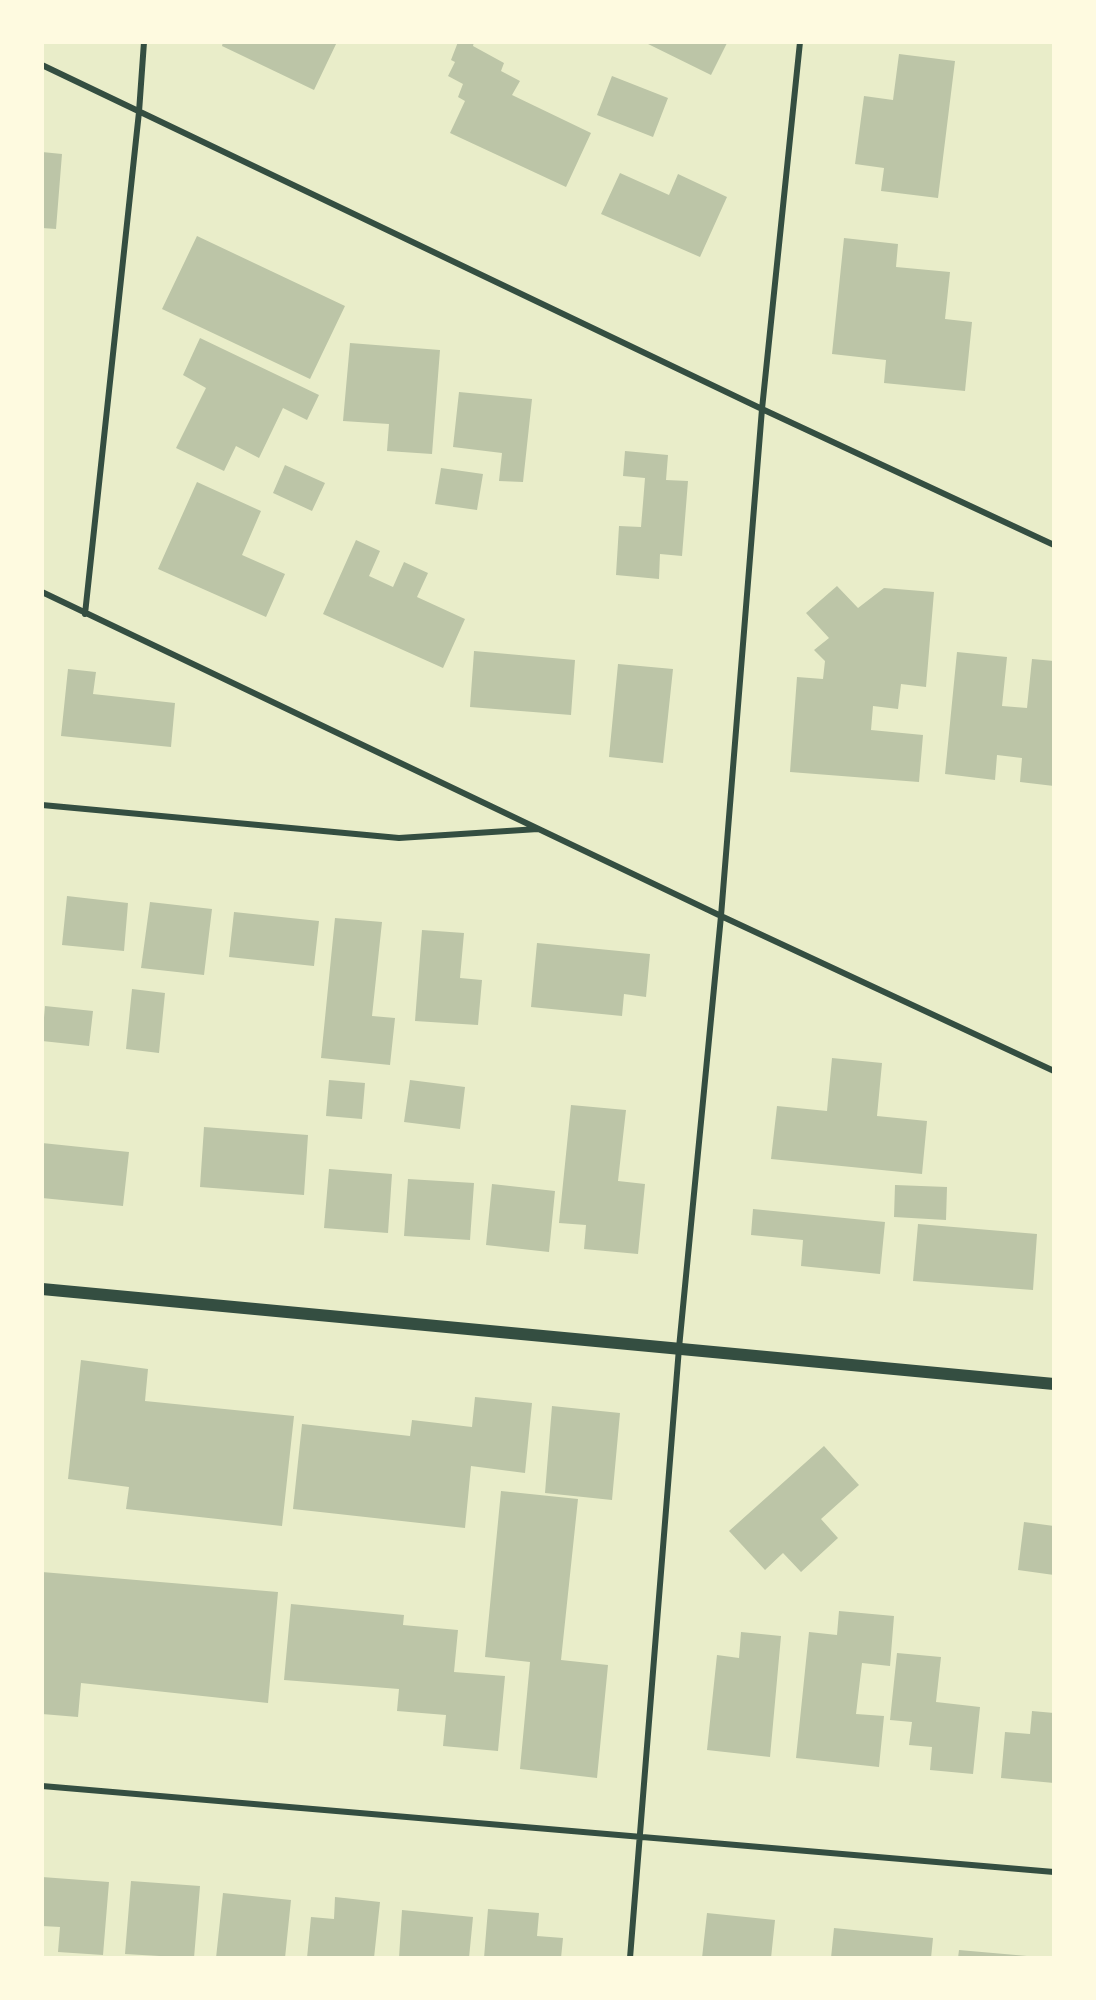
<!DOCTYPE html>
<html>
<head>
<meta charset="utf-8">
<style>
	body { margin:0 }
	#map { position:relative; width:1096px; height:2000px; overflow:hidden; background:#e9edc9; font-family:Figtree,sans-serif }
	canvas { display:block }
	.frame { position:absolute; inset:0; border:44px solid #fefae0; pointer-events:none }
</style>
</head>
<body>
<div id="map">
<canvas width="1096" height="2000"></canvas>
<div class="frame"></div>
</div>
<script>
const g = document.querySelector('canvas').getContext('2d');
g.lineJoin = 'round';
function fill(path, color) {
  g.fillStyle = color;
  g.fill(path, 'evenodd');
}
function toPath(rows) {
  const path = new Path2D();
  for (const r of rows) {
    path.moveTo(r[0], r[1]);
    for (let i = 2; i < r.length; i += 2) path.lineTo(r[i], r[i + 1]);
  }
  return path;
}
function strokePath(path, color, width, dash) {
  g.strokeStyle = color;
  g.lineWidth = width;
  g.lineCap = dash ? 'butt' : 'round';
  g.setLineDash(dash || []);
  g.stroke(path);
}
const building = toPath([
	[223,42,337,42,314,90,222,46],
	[458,42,474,42,473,46,504,63,501,71,520,81,512,95,591,133,566,187,450,133,465,101,458,97,463,84,448,76,455,62,451,60],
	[644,42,725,42,727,43,711,75],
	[899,54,955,61,938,198,881,191,884,168,855,164,864,96,893,100],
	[612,76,668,98,653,137,597,115],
	[42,152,62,154,56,229,42,228],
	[620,173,669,195,678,174,727,197,700,257,601,214],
	[197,236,345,306,310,379,162,309],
	[844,238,898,244,896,267,950,272,945,319,972,322,965,391,884,383,886,360,832,354],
	[200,338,319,395,307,420,283,408,259,458,236,446,224,471,176,448,206,388,183,375],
	[350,343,440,350,432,454,387,451,389,424,343,421],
	[459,392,532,399,523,482,499,481,502,453,453,447],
	[625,451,668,455,666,480,688,481,682,556,660,554,659,579,616,575,619,526,641,527,643,503,645,478,623,476],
	[285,465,325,483,312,511,273,493],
	[441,468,483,474,477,510,435,504],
	[197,482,261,511,242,555,285,574,266,617,158,569],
	[356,540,380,551,369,576,393,587,404,562,428,573,417,597,465,619,443,668,323,614],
	[837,586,858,608,884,588,934,592,926,687,901,684,898,709,873,706,871,730,923,735,919,782,790,772,797,677,823,679,825,661,814,650,829,638,806,613],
	[474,651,575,660,571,715,470,707],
	[957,652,1007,657,1002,706,1027,708,1032,659,1054,661,1054,786,1020,782,1022,758,997,755,995,780,945,774],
	[618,664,673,669,663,763,609,757],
	[68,669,96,672,93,694,175,703,171,747,61,736],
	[67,896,128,903,124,951,62,945],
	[150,902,212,909,204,975,141,968],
	[234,912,319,921,314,966,229,957],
	[335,918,382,922,372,1016,395,1018,390,1065,321,1058],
	[422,930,464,933,460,978,482,980,478,1025,415,1021],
	[537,943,650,954,646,997,624,994,622,1016,531,1007],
	[132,989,165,993,159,1053,126,1049],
	[45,1006,93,1011,89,1046,42,1041],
	[832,1058,882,1063,877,1116,927,1121,922,1174,771,1159,777,1106,827,1111],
	[329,1080,365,1083,362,1119,326,1116],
	[410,1080,465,1087,460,1129,404,1122],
	[571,1105,626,1110,618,1181,645,1184,638,1254,584,1249,586,1225,559,1223],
	[204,1127,308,1135,304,1195,200,1187],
	[42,1143,129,1152,123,1206,42,1198],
	[329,1169,392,1174,388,1233,324,1228],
	[408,1179,474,1183,470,1240,404,1236],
	[492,1184,555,1191,549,1252,486,1245],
	[895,1185,947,1187,946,1220,894,1217],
	[753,1209,885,1222,880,1274,801,1266,803,1240,751,1235],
	[918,1224,1037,1234,1033,1290,913,1281],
	[81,1360,148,1369,145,1401,294,1416,282,1526,126,1509,129,1487,68,1479],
	[475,1397,532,1403,525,1473,471,1466,465,1528,293,1509,302,1424,410,1436,412,1420,472,1427],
	[552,1406,620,1413,612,1500,545,1493],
	[824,1446,859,1485,821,1519,838,1538,801,1572,783,1553,765,1570,729,1531],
	[501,1491,578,1499,561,1660,608,1665,597,1778,520,1769,530,1662,485,1657],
	[1024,1522,1054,1526,1054,1575,1018,1570],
	[42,1572,278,1592,268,1703,81,1683,78,1717,42,1714],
	[291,1604,404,1615,403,1625,458,1630,454,1672,505,1676,498,1751,443,1746,446,1715,397,1711,399,1689,284,1680],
	[839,1611,894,1616,890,1666,862,1663,856,1714,884,1716,879,1767,796,1758,809,1632,837,1635],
	[741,1632,781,1636,770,1757,707,1750,717,1655,739,1658],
	[897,1653,941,1657,936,1702,980,1707,973,1774,930,1770,932,1747,909,1745,912,1722,890,1720],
	[1032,1711,1054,1713,1054,1783,1001,1778,1005,1732,1030,1734],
	[42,1877,109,1882,103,1955,58,1952,60,1927,42,1926],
	[131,1881,200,1886,194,1958,125,1954],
	[223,1893,291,1900,285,1958,216,1958],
	[335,1897,380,1902,374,1958,307,1958,311,1917,334,1919],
	[488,1909,539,1913,537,1936,563,1938,561,1958,484,1958],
	[402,1910,473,1917,469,1958,399,1958],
	[707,1913,775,1920,771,1958,702,1958],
	[834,1928,933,1938,931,1958,831,1958],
	[959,1950,1027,1956,1027,1958,958,1958]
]);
const minor = toPath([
	[42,65,762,409,1054,545],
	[42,592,721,916,1054,1071],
	[85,614,139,112,144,42],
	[42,805,399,838,538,829],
	[42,1786,1054,1872],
	[630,1958,679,1348,721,916,762,409,800,42]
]);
const secondary = toPath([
	[42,1289,1054,1384]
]);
fill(building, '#bcc5a7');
strokePath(minor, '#344e41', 6);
strokePath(secondary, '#344e41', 12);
</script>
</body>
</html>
